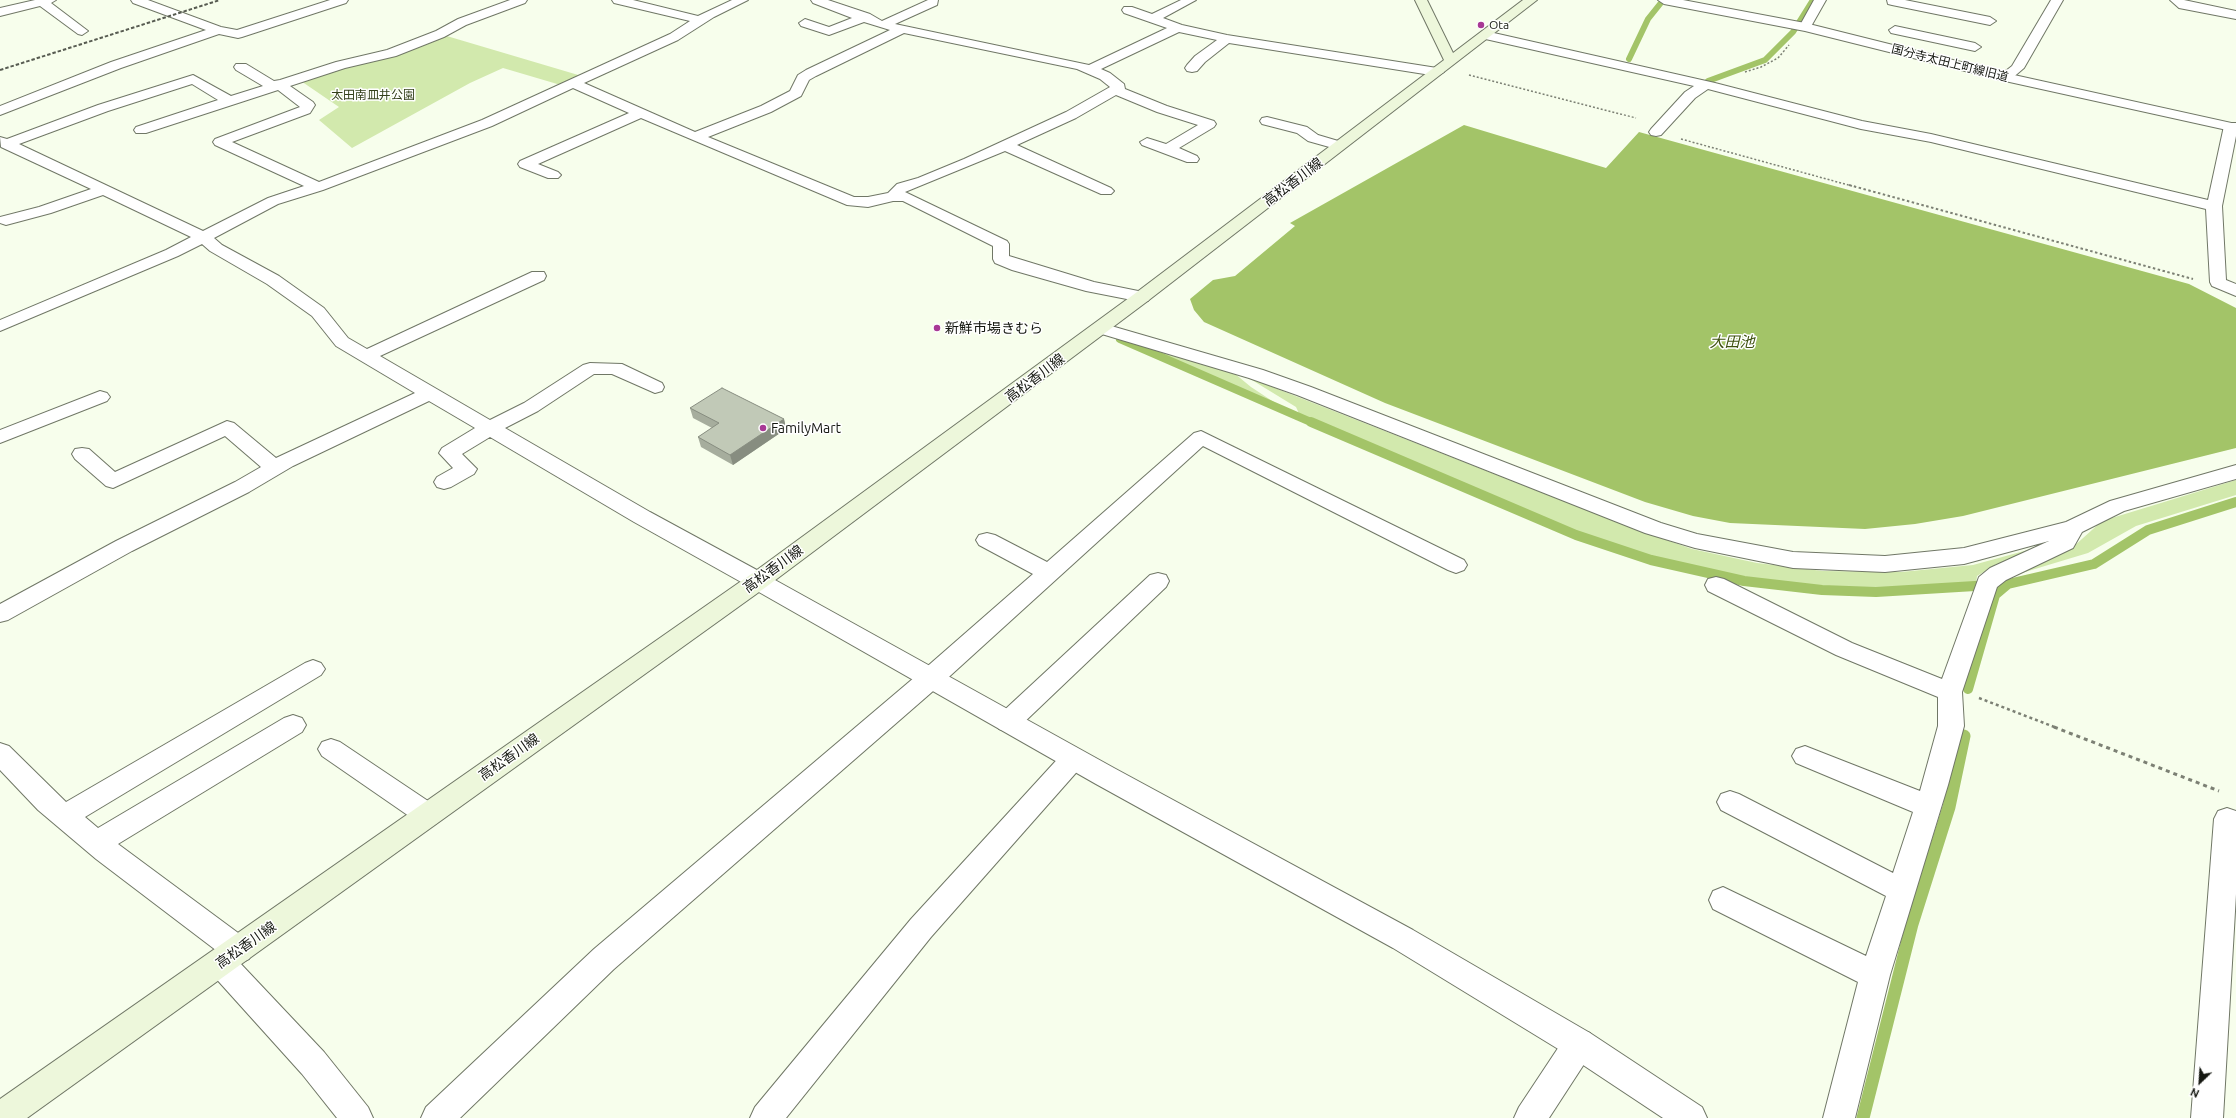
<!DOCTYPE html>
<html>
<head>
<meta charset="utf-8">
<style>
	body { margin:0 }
	#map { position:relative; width:2236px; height:1118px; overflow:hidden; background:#f7feec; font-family:Ubuntu,sans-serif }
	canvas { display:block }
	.north { position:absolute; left:2180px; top:1062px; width:40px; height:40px; -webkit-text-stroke:3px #fff; paint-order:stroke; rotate:205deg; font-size:11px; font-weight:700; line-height:16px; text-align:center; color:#151811 }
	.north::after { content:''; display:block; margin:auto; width:14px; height:18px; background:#151811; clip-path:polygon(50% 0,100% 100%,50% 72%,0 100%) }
</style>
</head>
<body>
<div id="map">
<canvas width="2236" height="1118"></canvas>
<div class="north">N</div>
</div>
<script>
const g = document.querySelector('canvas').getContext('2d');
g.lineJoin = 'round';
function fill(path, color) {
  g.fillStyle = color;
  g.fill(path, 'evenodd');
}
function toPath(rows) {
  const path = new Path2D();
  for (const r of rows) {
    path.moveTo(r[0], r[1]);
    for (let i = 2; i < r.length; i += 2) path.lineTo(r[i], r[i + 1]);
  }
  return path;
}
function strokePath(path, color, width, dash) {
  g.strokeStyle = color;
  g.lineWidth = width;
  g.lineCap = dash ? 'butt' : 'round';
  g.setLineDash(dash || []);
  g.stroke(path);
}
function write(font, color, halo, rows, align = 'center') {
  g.font = font + ' Ubuntu,"Noto Sans JP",sans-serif';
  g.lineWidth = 3;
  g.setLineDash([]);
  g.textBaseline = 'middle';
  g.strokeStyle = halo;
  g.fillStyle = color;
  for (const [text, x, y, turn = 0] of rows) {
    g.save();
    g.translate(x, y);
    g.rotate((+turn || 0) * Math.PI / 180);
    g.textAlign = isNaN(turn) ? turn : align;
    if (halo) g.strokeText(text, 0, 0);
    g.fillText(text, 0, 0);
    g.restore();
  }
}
const green = toPath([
	[440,34,585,77,564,86,503,68,470,83,352,148,319,120,339,107,298,79],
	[1126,339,1166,353,1234,373,1251,387,1289,412],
	[1247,377,1627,526,1692,549,1757,563,1823,571,1901,572,1973,565,2057,542,1995,565,1977,576,1976,585,1878,589,1822,588,1742,578,1657,559,1576,533,1301,418,1296,407],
	[2236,480,2236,495,2136,526,2088,553,2015,575,2073,547,2102,521]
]);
const water = toPath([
	[1464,125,1606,168,1639,132,2189,284,2236,308,2236,448,1963,516,1915,524,1865,529,1730,523,1693,516,1645,502,1385,403,1204,322,1194,310,1190,299,1213,280,1235,276,1295,226,1290,223]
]);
const streamFar3 = toPath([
	[1629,59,1648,19,1660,4],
	[1708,81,1765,60,1793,32,1813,0]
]);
const streamFar2 = toPath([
	[1120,339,1313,423]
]);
const streamFar1 = toPath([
	[1311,422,1576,535,1651,560,1744,581,1822,590,1876,592,2008,584],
	[1968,689,1995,595,2008,584,2094,564,2148,530,2236,502]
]);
const stream = toPath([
	[1863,1118,1912,924,1949,807,1964,736]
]);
const pathFar3 = toPath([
	[1745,72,1761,67,1778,58,1789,45],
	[1469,75,1636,118],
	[1681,139,1852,186]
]);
const pathFar2 = toPath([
	[1849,185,2193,279]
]);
const pathFar1 = toPath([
	[1979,698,2057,728]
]);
const path = toPath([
	[2054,727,2219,791]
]);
const minor = toPath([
	[35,0,56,0,51,3,88,31,82,35,78,34,40,6,0,16,0,8,35,0],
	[131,0,148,0,221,27,237,30,330,0,348,0,346,3,242,37,238,38,219,34,121,68,0,115,0,106,111,62,206,30,133,3,131,0],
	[510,0,527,0,525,3,466,25,444,37,396,56,345,68,290,86,313,102,315,105,310,113,232,142,319,182,482,120,670,34,690,21,614,3,612,0,633,0,698,16,732,0,748,0,714,17,678,40,584,83,695,132,761,106,790,91,798,75,806,70,890,30,864,22,829,35,801,26,799,23,805,19,829,27,852,18,813,3,811,0,828,0,870,14,882,21,928,0,938,0,937,5,895,24,1089,65,1167,28,1124,13,1122,10,1124,7,1132,7,1152,14,1181,0,1196,0,1163,18,1182,25,1227,35,1437,68,1444,72,1437,76,1229,43,1205,62,1197,71,1192,72,1187,71,1185,68,1187,65,1195,56,1217,40,1179,32,1101,69,1110,73,1124,84,1125,89,1167,106,1214,121,1216,124,1214,127,1179,148,1197,156,1199,159,1197,162,1187,162,1142,145,1140,142,1147,138,1166,144,1198,125,1157,112,1116,95,1076,118,1017,145,1111,188,1114,191,1111,194,1101,194,1005,151,905,192,1007,241,1009,244,1009,256,1094,282,1148,293,1151,297,1148,301,1142,302,1086,291,1012,270,995,263,993,259,993,246,903,201,893,201,868,207,847,205,641,118,538,164,558,172,561,175,558,178,548,178,520,167,518,164,520,161,629,113,573,88,492,126,323,190,278,204,214,238,222,245,279,276,324,308,348,338,367,349,532,272,544,272,546,276,544,280,380,356,490,420,524,403,583,365,590,363,622,364,662,383,664,387,662,391,655,393,612,374,594,374,538,411,505,428,650,512,766,575,769,581,766,587,758,589,750,587,634,522,490,437,462,454,477,469,474,474,451,487,444,489,437,487,434,482,437,477,453,468,439,453,442,448,475,428,429,401,293,466,249,492,132,551,8,620,0,622,0,604,116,541,235,482,261,467,225,436,113,488,106,486,75,459,72,454,75,449,82,448,89,449,115,472,227,421,234,423,276,458,415,393,336,346,312,316,267,284,210,251,202,244,178,256,0,331,0,320,166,250,191,237,103,195,51,213,6,225,0,223,0,217,39,207,91,189,1,147,0,137,7,139,98,105,193,75,231,96,263,86,236,70,234,67,236,64,246,64,274,81,280,80,336,62,387,50,436,31,458,19,510,0],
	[904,33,1077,69,1100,79,1110,87,1066,112,964,159,918,178,897,184,888,193,868,197,854,197,708,137,771,112,801,96,809,80,816,76,904,33],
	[192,84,218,100,136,127,134,130,136,133,146,133,278,90,300,107,215,139,213,142,215,145,304,186,268,198,203,231,19,144,108,111,192,84],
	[1814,0,1826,0,1809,30,1801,30,1799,27,1814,0],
	[1887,0,1905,0,1990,17,1996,21,1990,25,1892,5,1888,4,1887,0],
	[2051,0,2063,0,2024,68,2010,80,2000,80,1998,77,2012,66,2051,0],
	[2170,0,2184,0,2236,11,2236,19,2179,8,2170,0],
	[1895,26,1975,43,1981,47,1975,51,1891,33,1889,30,1895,26],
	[1485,31,1715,83,1862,121,1931,134,2208,200,2224,126,2226,123,2236,123,2236,136,2222,206,2226,280,2236,284,2236,296,2212,286,2210,282,2206,209,1931,142,1861,129,1708,89,1695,98,1661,135,1656,136,1651,135,1649,132,1651,129,1685,92,1694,86,1481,38,1479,35,1485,31],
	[1267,117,1307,127,1318,135,1345,143,1347,146,1340,150,1308,141,1297,133,1262,124,1260,121,1262,118,1267,117],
	[1101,323,1263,370,1311,387,1661,523,1697,534,1793,552,1885,556,1964,548,2066,522,2110,501,2236,465,2236,479,2124,511,2082,532,2073,548,2006,580,1997,587,1962,692,1964,726,1948,785,1890,975,1855,1118,1823,1118,1858,982,1713,909,1709,900,1713,891,1723,887,1866,956,1886,896,1721,810,1717,802,1721,794,1730,791,1739,794,1893,873,1913,812,1796,763,1792,756,1796,749,1805,746,1920,791,1938,726,1938,697,1836,655,1708,591,1705,585,1708,579,1716,577,1724,579,1852,643,1942,679,1979,577,1990,568,2049,541,1964,564,1885,572,1793,568,1695,548,1645,533,1297,395,1249,378,1095,332,1092,328,1095,324,1101,323],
	[100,391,107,393,110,397,107,401,0,443,0,430,100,391],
	[1201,431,1464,560,1467,565,1464,570,1456,573,1448,570,1203,446,940,685,614,969,460,1118,421,1118,426,1107,594,949,922,671,1033,574,979,545,976,540,979,535,987,533,995,535,1047,562,1194,433,1201,431],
	[1158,573,1166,575,1169,581,1166,587,1017,729,1008,732,999,729,996,722,999,715,1150,575,1158,573],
	[313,660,321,663,325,669,321,675,85,817,98,828,284,718,293,715,302,718,306,725,302,732,118,844,249,941,254,950,249,959,240,963,324,1052,368,1107,373,1118,337,1118,302,1074,211,973,206,963,211,953,217,951,96,859,38,810,0,770,0,743,9,746,66,802,305,663,313,660],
	[331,739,340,742,437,807,441,815,437,823,428,826,419,823,322,756,318,749,322,742,331,739],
	[1073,749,1082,752,1086,759,1082,766,931,937,786,1118,750,1118,755,1107,911,919,1064,752,1073,749],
	[2227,808,2236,811,2236,894,2223,1118,2191,1118,2214,819,2218,811,2227,808],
	[1579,1029,1590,1033,1594,1044,1590,1055,1549,1118,1514,1118,1519,1107,1568,1033,1579,1029]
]);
const tertiary = toPath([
	[1658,0,1683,0,1805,23,2005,73,2236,124,2236,132,2005,81,1805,31,1664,4,1658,0],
	[758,573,766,575,1114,768,1413,930,1590,1033,1702,1107,1707,1118,1663,1118,1568,1055,1393,948,1096,784,750,587,747,581,750,575,758,573]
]);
const secondary = toPath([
	[1415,0,1427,0,1453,53,1523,0,1537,0,1145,303,766,587,27,1118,0,1118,0,1099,750,575,1133,295,1444,60,1415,0]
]);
const rail = toPath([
	[0,70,220,0]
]);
const wall = toPath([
	[690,408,784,419,786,429,733,465,701,447,698,437,712,428,693,418]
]);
const shadedWall = toPath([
	[784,419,786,429,733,465,730,455]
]);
const building = toPath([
	[722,388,784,419,730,455,698,437,719,423,690,408,722,388]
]);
const markers = [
	[1481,25,4,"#a83895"],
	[937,328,4,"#a83895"],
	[763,428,4,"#a83895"]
];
const farPoinames = [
	["Ota",1489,25]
];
const farStreetnames = [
	["国分寺太田上町線旧道",1950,63,14]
];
const farParknames = [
	["太田南皿井公園",373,95]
];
const streetNames = [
	["高松香川線",1293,182,-37],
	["高松香川線",1035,378,-37],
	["高松香川線",773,569,-36],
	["高松香川線",509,757,-35],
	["高松香川線",246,945,-35]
];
const poiNames = [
	["新鮮市場きむら",945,328],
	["FamilyMart",771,428]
];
const waterNames = [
	["大田池",1732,342]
];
fill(green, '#d2e9ad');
fill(water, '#a3c468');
strokePath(streamFar3, '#a3c468', 6);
strokePath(streamFar2, '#a3c468', 8);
strokePath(streamFar1, '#a3c468', 10);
strokePath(stream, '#a3c468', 13);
strokePath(minor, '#707766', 2);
strokePath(tertiary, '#707766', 2);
strokePath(secondary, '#707766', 2);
strokePath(pathFar3, '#7c8074', 1.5, [2, 2]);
strokePath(pathFar2, '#7c8074', 2, [2.5, 2.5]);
strokePath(pathFar1, '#7c8074', 2.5, [3, 3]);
strokePath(path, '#7c8074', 3, [4, 4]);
fill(minor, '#fff');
fill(tertiary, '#fff');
fill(secondary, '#edf7db');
strokePath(rail, '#575b51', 2, [3.5, 2]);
fill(wall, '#a6ad9d');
fill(shadedWall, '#878d80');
fill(building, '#c1c9b7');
strokePath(building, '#878d80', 1);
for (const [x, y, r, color] of markers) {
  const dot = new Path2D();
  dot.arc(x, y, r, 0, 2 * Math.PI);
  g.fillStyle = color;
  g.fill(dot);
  strokePath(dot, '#fff', 1.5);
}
write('12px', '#151811', '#fff', farPoinames, 'left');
write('12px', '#151811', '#fff', farStreetnames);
write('12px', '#33401a', '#fff', farParknames);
write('14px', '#151811', '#fff', streetNames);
write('14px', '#151811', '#fff', poiNames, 'left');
write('italic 15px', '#3d500e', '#fff', waterNames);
</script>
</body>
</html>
